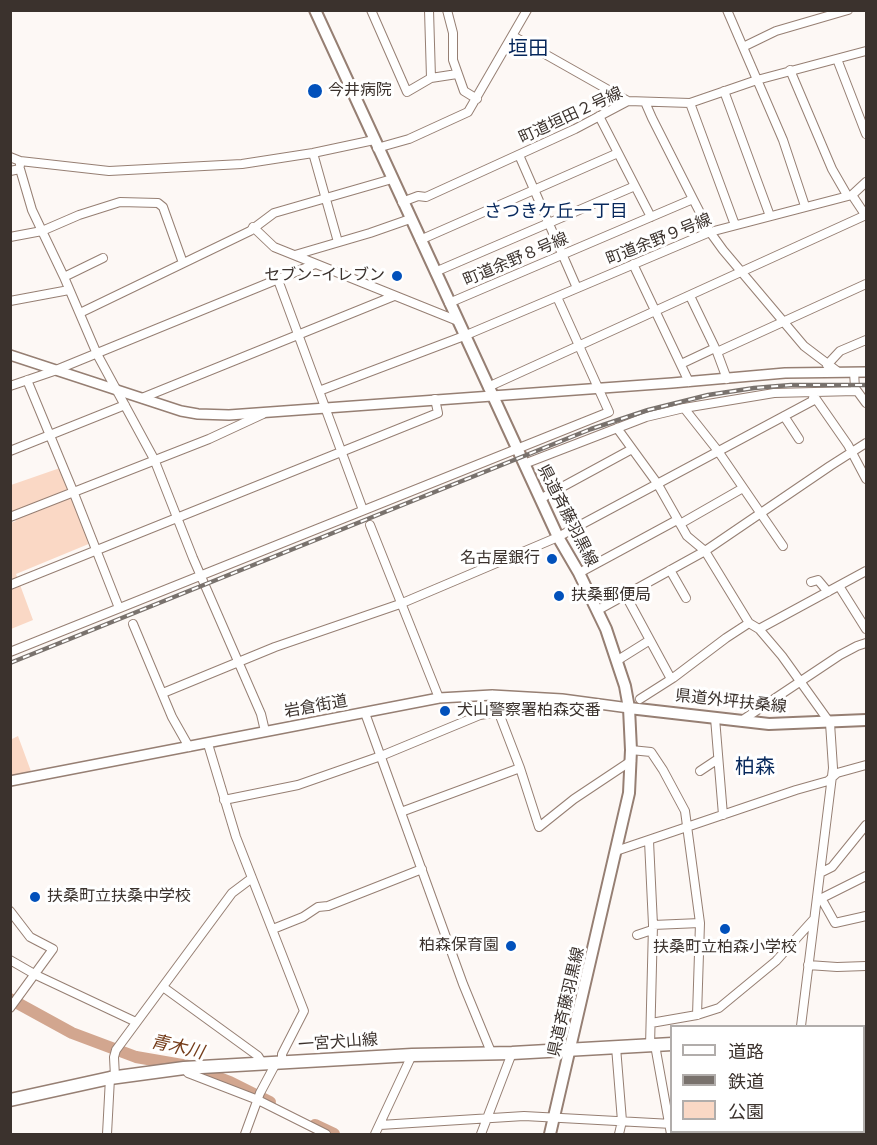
<!DOCTYPE html>
<html>
<head>
<meta charset="utf-8">
<style>
	body { margin:0 }
	#map { position:relative; width:877px; height:1145px; overflow:hidden; background:#fdf8f5; font-family:"DM Sans","Noto Sans JP",sans-serif }
	canvas { display:block }
	.frame { position:absolute; inset:0; border:12px solid #3b322d; pointer-events:none }
	.legend { position:absolute; left:670px; top:1025px; width:195px; height:108px; box-sizing:border-box; background:#fff; border:2px solid #b1adab; margin:0; padding:8px 10px; list-style:none; font-size:18px; color:#3b322d }
	.legend li { display:flex; align-items:center; gap:12px; height:30px }
	.legend b { width:30px; border:2px solid #b1adab }
</style>
</head>
<body>
<div id="map">
<canvas width="877" height="1145"></canvas>
<div class="frame"></div>
<ul class="legend">
<li><b style="height:8px;background:#fff"></b>道路</li>
<li><b style="height:8px;background:#79726d"></b>鉄道</li>
<li><b style="height:16px;background:#fad8c5"></b>公園</li>
</ul>
</div>
<script>
const g = document.querySelector('canvas').getContext('2d');
g.lineJoin = 'round';
function fill(path, color) {
  g.fillStyle = color;
  g.fill(path, 'evenodd');
}
function toPath(rows) {
  const path = new Path2D();
  for (const r of rows) {
    path.moveTo(r[0], r[1]);
    for (let i = 2; i < r.length; i += 2) path.lineTo(r[i], r[i + 1]);
  }
  return path;
}
function strokePath(path, color, width, dash) {
  g.strokeStyle = color;
  g.lineWidth = width;
  g.lineCap = dash ? 'butt' : 'round';
  g.setLineDash(dash || []);
  g.stroke(path);
}
function write(font, color, halo, rows, align = 'center') {
  g.font = font + ' "DM Sans","Noto Sans JP",sans-serif';
  g.lineWidth = 6;
  g.setLineDash([]);
  g.textBaseline = 'middle';
  g.strokeStyle = halo;
  g.fillStyle = color;
  for (const [text, x, y, turn = 0] of rows) {
    g.save();
    g.translate(x, y);
    g.rotate((+turn || 0) * Math.PI / 180);
    g.textAlign = isNaN(turn) ? turn : align;
    if (halo) g.strokeText(text, 0, 0);
    g.fillText(text, 0, 0);
    g.restore();
  }
}
const green = toPath([
	[60,468,91,543,16,574,33,620,11,629,10,523,16,521,11,508,11,485],
	[18,736,32,774,11,778,10,740]
]);
const river = toPath([
	[10,999,72,1033,136,1057,188,1066,230,1082,270,1102],
	[315,1125,334,1134]
]);
const minor = toPath([
	[371,10,407,92,431,78,457,74],
	[429,10,431,78],
	[447,10,453,33,453,60,464,91,477,99],
	[727,10,783,140,805,206],
	[513,36,628,101],
	[743,47,776,31,848,10],
	[837,59,866,134],
	[790,70,832,169,847,195],
	[724,91,770,216],
	[645,102,652,118,693,199,710,232,723,250,804,346,837,371],
	[690,103,735,225],
	[599,116,651,217],
	[377,148,409,139,468,112,527,10],
	[313,153,338,242],
	[519,155,577,288],
	[10,157,20,161,20,165],
	[20,161,109,171,242,164,313,153,374,140],
	[10,171,20,169,32,210,64,277,97,354,154,459,193,558,261,714,265,731],
	[852,195,866,216],
	[402,202,418,196,426,197,575,129,628,101,690,103,757,80,866,51],
	[253,227,274,247,458,321],
	[10,237,42,231,79,215,120,202,158,203,163,207,183,263],
	[420,240,618,153],
	[295,255,370,233,410,219],
	[633,264,689,382],
	[435,272,635,186],
	[64,277,103,258],
	[278,280,363,510],
	[690,296,717,352,727,379],
	[10,301,69,290],
	[449,303,693,199],
	[80,313,250,231,274,213,392,179],
	[717,352,866,284],
	[681,364,715,348],
	[827,365,840,351,866,340],
	[56,370,315,264],
	[854,372,855,388,866,403],
	[27,380,73,491,119,608],
	[10,386,57,370],
	[488,387,866,215],
	[319,391,464,336,710,232,852,195,866,182],
	[142,398,394,296],
	[813,398,816,399,848,445,866,479],
	[684,408,774,393,856,391],
	[784,416,799,439],
	[617,428,657,483,687,536,705,551,749,623,759,629,782,656,830,723,833,768,801,1026],
	[10,451,125,405],
	[524,464,646,417,684,408,718,451,783,546],
	[540,499,632,449],
	[10,517,209,439,263,414],
	[680,524,743,488],
	[370,525,439,698],
	[670,570,686,598],
	[579,573,677,520],
	[811,582,818,580,828,592],
	[10,585,438,413,435,399],
	[839,586,866,629],
	[625,594,670,677,673,678],
	[598,610,705,551,830,466,866,443],
	[133,624,172,717,189,747],
	[759,629,866,571],
	[10,652,609,412,557,297],
	[618,660,650,640],
	[163,693,275,647,400,604,558,537,816,399],
	[492,695,520,768,539,827,574,799,631,761],
	[640,699,673,678,726,638,749,623],
	[365,713,463,984,491,1052],
	[715,718,723,815],
	[741,721,840,655,857,646,866,643],
	[208,744,236,837,304,1011,282,1054,282,1063],
	[631,750,651,752,663,770,685,811,700,923,697,1015],
	[700,771,718,759],
	[224,800,298,785,381,756,480,715,498,712],
	[401,812,520,768],
	[649,841,653,925,650,1046],
	[616,851,796,790,828,781,837,773,866,765],
	[820,873,832,867,866,825],
	[821,898,835,923,866,916],
	[818,900,866,876],
	[10,911,30,937,53,949,10,1008],
	[653,925,700,923],
	[273,929,303,917,318,907,328,906,422,869],
	[637,935,652,930],
	[10,960,36,975,136,1022],
	[808,965,837,967,866,966],
	[163,987,258,1056,263,1064],
	[651,1023,697,1015,719,1008,776,961,813,920],
	[655,1045,671,1134],
	[616,1047,622,1121,619,1134],
	[184,1068,188,1073,258,1100,326,1134],
	[115,1077,114,1057,116,1050,232,893,252,878],
	[864,1102,866,1102],
	[380,1125,524,1116,672,1124],
	[107,1134,110,1078],
	[245,1134,260,1093,276,1063],
	[375,1134,412,1055],
	[481,1134,512,1053]
]);
const tertiary = toPath([
	[10,355,181,411,198,414,229,415,672,383,785,373,866,372],
	[10,781,439,698,492,695,562,699,629,708],
	[788,1134,789,1132]
]);
const secondary = toPath([
	[315,10,558,537,579,573,606,629,625,686,629,708,631,750,629,793,550,1134],
	[629,708,769,724,866,720]
]);
const primary = toPath([
	[864,1035,866,1035],
	[10,1100,110,1078,184,1068,412,1055,512,1053,672,1044]
]);
const rail = toPath([
	[10,663,591,429,648,410,708,395,754,388,791,385,866,385]
]);
const markers = [
	[315,91,8,"#0251bb"],
	[397,276,6,"#0251bb"],
	[552,559,6,"#0251bb"],
	[559,596,6,"#0251bb"],
	[445,711,6,"#0251bb"],
	[35,897,6,"#0251bb"],
	[725,929,6,"#0251bb"],
	[511,946,6,"#0251bb"]
];
const poiNames = [
	["今井病院",328,91],
	["セブン-イレブン",385,276,"right"],
	["名古屋銀行",540,559,"right"],
	["扶桑郵便局",571,596],
	["犬山警察署柏森交番",457,711],
	["扶桑町立扶桑中学校",47,897],
	["柏森保育園",499,946,"right"],
	["扶桑町立柏森小学校",725,948,"center"]
];
const streetNames = [
	["町道垣田２号線",571,116,-25],
	["町道余野９号線",659,240,-22],
	["町道余野８号線",516,260,-23],
	["県道斉藤羽黒線",567,516,63],
	["県道外坪扶桑線",731,702,6],
	["岩倉街道",316,707,-10],
	["県道斉藤羽黒線",567,1002,-77],
	["一宮犬山線",338,1043,-4]
];
const neighbourhoodNames = [
	["さつきケ丘一丁目",556,212]
];
const waterNames = [
	["青木川",177,1048,13]
];
const quarterNames = [
	["垣田",528,50],
	["柏森",755,768]
];
fill(green, '#fad8c5');
strokePath(river, '#d2a68f', 12);
strokePath(minor, '#967f73', 10);
strokePath(tertiary, '#967f73', 12);
strokePath(secondary, '#967f73', 14);
strokePath(primary, '#967f73', 15);
strokePath(minor, '#fff', 8);
strokePath(tertiary, '#fff', 9);
strokePath(secondary, '#fff', 10);
strokePath(primary, '#fff', 12);
strokePath(rail, '#79726d', 4.5);
strokePath(rail, '#fff', 2, [7]);
for (const [x, y, r, color] of markers) {
  const dot = new Path2D();
  dot.arc(x, y, r, 0, 2 * Math.PI);
  g.fillStyle = color;
  g.fill(dot);
  strokePath(dot, '#fff', 2);
}
write('16px', '#3b322d', '#fff', poiNames, 'left');
write('16px', '#3b322d', '#fff', streetNames);
write('18px', '#07285c', '#fff', neighbourhoodNames);
write('italic 18px', '#753d1b', '#fff', waterNames);
write('20px', '#07285c', '#fff', quarterNames);
</script>
</body>
</html>
